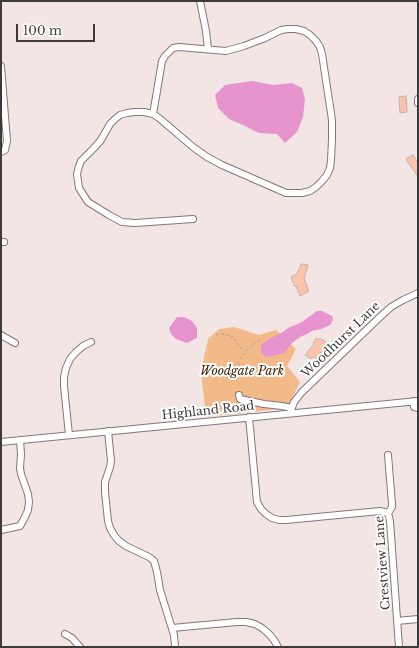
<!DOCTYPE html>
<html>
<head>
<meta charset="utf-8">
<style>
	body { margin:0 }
	#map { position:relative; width:419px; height:648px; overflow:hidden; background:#f2e5e4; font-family:"Libre Baskerville",serif }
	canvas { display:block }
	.frame { position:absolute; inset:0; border:2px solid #3f3a3a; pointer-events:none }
	.scale { position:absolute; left:16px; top:24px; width:79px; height:18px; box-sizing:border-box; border:2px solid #3f3a3a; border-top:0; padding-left:5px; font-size:12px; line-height:14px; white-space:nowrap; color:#3f3a3a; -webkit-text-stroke:3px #fff; paint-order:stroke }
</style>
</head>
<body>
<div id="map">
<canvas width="419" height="648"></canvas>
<div class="frame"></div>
<div class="scale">100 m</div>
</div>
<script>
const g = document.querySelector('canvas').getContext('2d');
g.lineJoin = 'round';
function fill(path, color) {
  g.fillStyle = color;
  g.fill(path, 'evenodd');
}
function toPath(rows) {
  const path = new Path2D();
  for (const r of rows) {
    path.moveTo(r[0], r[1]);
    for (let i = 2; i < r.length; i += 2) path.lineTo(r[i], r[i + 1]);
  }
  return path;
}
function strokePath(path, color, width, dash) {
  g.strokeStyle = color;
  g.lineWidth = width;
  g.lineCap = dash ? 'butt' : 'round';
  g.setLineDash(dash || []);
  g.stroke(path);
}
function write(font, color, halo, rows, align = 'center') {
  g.font = font + ' "Libre Baskerville",serif';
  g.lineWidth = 4;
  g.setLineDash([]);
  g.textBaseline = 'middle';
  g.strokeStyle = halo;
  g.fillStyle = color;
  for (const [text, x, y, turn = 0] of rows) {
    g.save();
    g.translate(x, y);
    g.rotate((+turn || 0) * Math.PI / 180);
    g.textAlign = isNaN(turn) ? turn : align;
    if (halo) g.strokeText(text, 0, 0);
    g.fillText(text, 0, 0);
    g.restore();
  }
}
const green = toPath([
	[234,327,259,335,276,330,296,349,287,366,300,382,287,408,206,417,201,372,208,339,219,329]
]);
const water = toPath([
	[252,81,273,85,292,83,302,88,305,99,303,117,297,132,285,143,277,134,259,133,245,126,229,119,218,108,215,95,225,85],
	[317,311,322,311,332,316,333,319,331,324,326,327,321,329,312,331,307,334,300,337,292,343,286,351,284,353,272,356,266,357,262,354,261,351,261,345,267,340,283,332,288,328,302,322],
	[177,317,184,317,192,321,197,328,197,338,187,343,176,339,171,334,169,328]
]);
const building = toPath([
	[406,96,407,112,400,113,399,97,406,96],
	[413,155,418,163,418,177,406,159,413,155],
	[301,264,308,265,304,279,307,285,307,288,309,291,300,296,296,286,295,287,291,277,297,274,301,264],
	[316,339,321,339,329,344,323,353,321,352,316,359,313,357,311,359,305,355,314,344,313,343,316,339]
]);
const path = toPath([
	[216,335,224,334,233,337,240,347,245,351],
	[238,363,245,370],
	[219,369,234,367,246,351,256,342,260,340]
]);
const minor = toPath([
	[200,1,206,31,208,49],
	[1,66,7,141,5,150,1,152],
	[418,99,418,103],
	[153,114,157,91,162,61,165,56,173,48,179,47,226,51,244,46,265,38,281,30,288,29,296,29,304,31,310,35,316,41,320,47,322,54,332,120,332,140,331,160,330,168,327,175,322,181,316,187,310,191,302,193,286,193,222,165,207,157,193,147,159,118,153,114,144,112,134,112,127,113,120,115,115,119,110,124,101,140,94,148,81,161,79,166,77,174,79,188,88,202,109,215,122,222,135,223,193,219],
	[1,242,4,242],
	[1,335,15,343],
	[239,395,240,399,264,404,282,406,292,408],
	[413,401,414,407,418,408],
	[290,413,294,402,302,392,381,316,391,307,403,300,418,293],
	[249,417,257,502,261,509,266,514,272,518,279,520,286,520,380,511,388,513],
	[108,431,111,461,110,467,105,482,105,492,108,521,110,528,114,535,119,541,126,546,149,557,154,561,157,572,160,590,174,635,175,647],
	[69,435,64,386,64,377,66,368,70,359,76,352,83,346,91,342],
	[1,442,418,401],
	[388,455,392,504,392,507,388,513,390,521,399,647],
	[1,530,20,526,25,517,28,510,29,502,28,494,21,474,20,468,21,454,20,440],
	[397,621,418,619],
	[172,628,237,622,246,622,255,624,262,628,269,634,274,640,278,647],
	[65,634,72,638,80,647]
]);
const streetNames = [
	["Woodhurst Lane",341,340,-44],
	["Highland Road",208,411,-6],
	["Crestview Lane",383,563,-94]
];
const parkNames = [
	["Woodgate Park",242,372]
];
fill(green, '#f2ba89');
fill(water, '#e794ce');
fill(building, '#fdc3ad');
strokePath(building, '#beb2ae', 1);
strokePath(minor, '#847877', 8);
strokePath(path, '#aaa09f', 1, [3, 2]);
strokePath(minor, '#fff', 6);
write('12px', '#3f3a3a', '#fff', streetNames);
write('italic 12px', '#412404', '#fff', parkNames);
</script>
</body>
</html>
